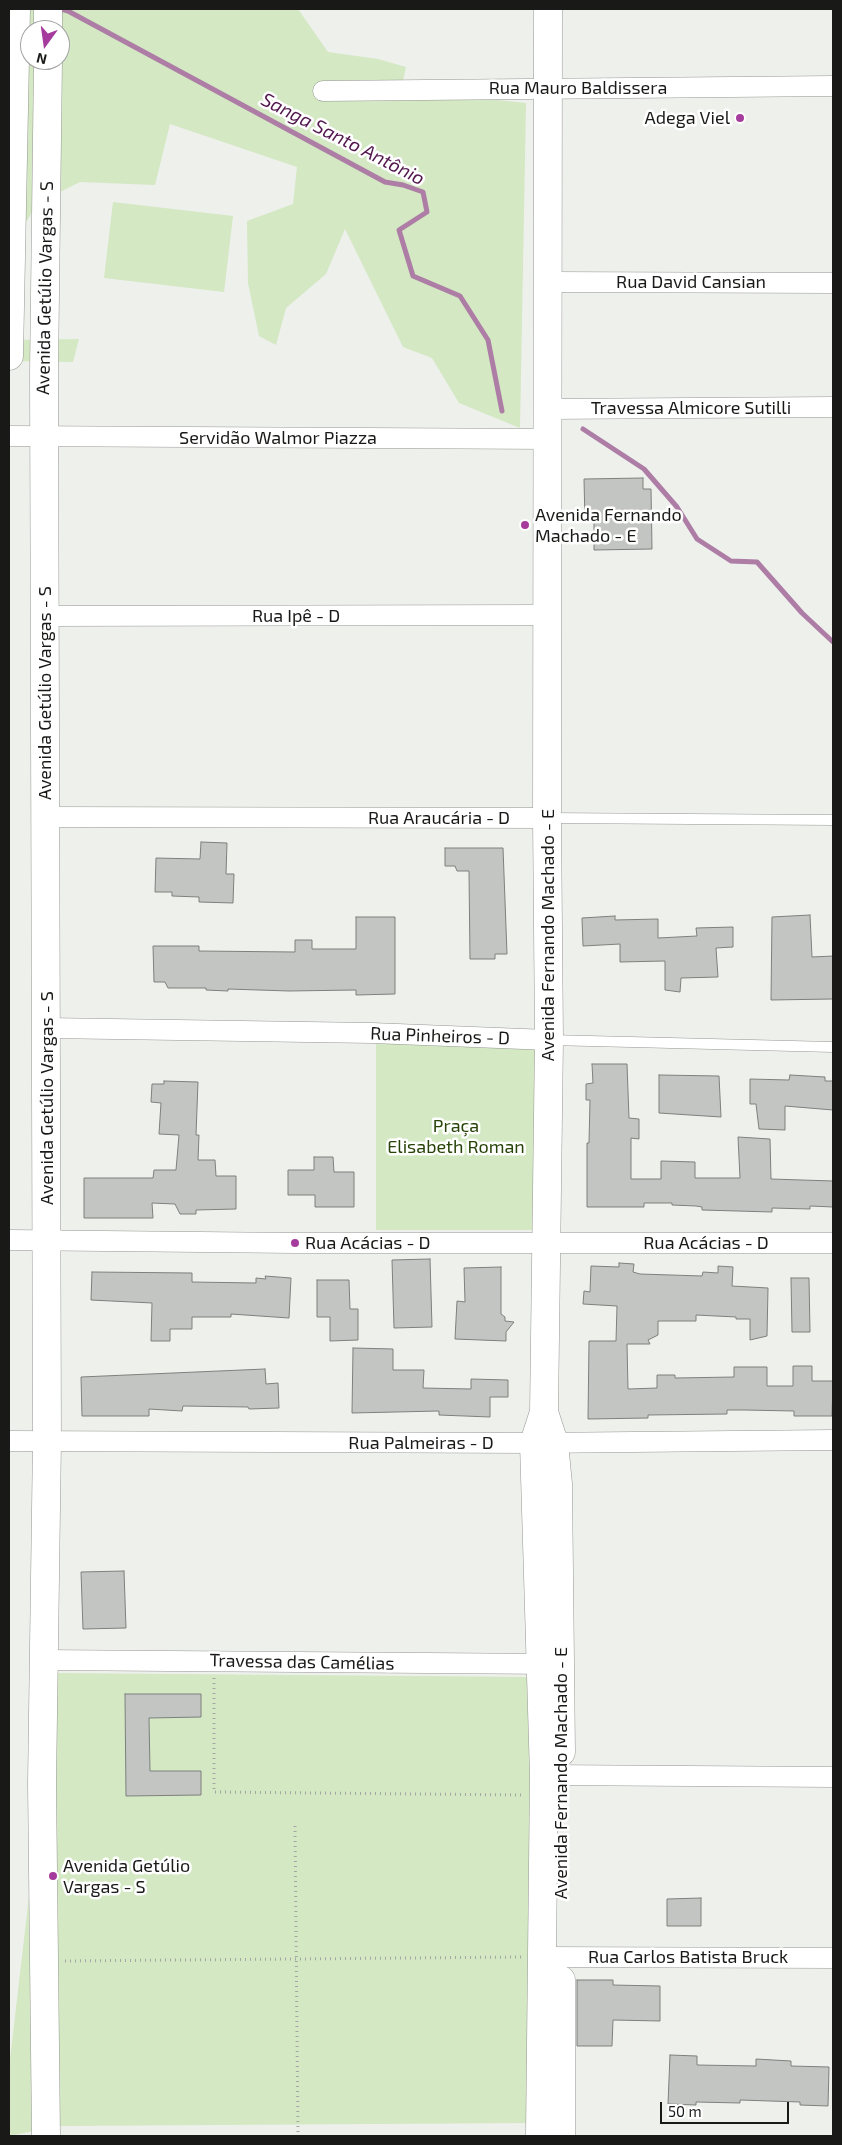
<!DOCTYPE html>
<html>
<head>
<meta charset="utf-8">
<style>
	body { margin:0 }
	#map { position:relative; width:842px; height:2145px; overflow:hidden; background:#eef0ec; font-family:"Exo 2",sans-serif }
	canvas { display:block }
	.frame { position:absolute; inset:0; border:10px solid #191a18; pointer-events:none }
	.north { position:absolute; left:20px; top:20px; width:50px; height:50px; box-sizing:border-box; background:#fff; border:1px solid #a3a3a3; border-radius:50%; rotate:194deg; font-size:14px; font-weight:700; line-height:20px; text-align:center; color:#191a18 }
	.north::after { content:''; display:block; margin:auto; width:18px; height:22px; background:#a53b9c; clip-path:polygon(50% 0,100% 100%,50% 72%,0 100%) }
	.scale { position:absolute; left:660px; top:2102px; width:129px; height:22px; box-sizing:border-box; border:2px solid #191a18; border-top:0; padding-left:6px; font-size:15px; line-height:18px; white-space:nowrap; color:#191a18; -webkit-text-stroke:4px #fff; paint-order:stroke }
</style>
</head>
<body>
<div id="map">
<canvas width="842" height="2145"></canvas>
<div class="frame"></div>
<div class="north">N</div>
<div class="scale">50 m</div>
</div>
<script>
const g = document.querySelector('canvas').getContext('2d');
g.lineJoin = 'round';
function fill(path, color) {
  g.fillStyle = color;
  g.fill(path, 'evenodd');
}
function toPath(rows) {
  const path = new Path2D();
  for (const r of rows) {
    path.moveTo(r[0], r[1]);
    for (let i = 2; i < r.length; i += 2) path.lineTo(r[i], r[i + 1]);
  }
  return path;
}
function strokePath(path, color, width, dash) {
  g.strokeStyle = color;
  g.lineWidth = width;
  g.lineCap = dash ? 'butt' : 'round';
  g.setLineDash(dash || []);
  g.stroke(path);
}
function write(font, color, halo, rows, align = 'center') {
  g.font = font + ' "Exo 2",sans-serif';
  g.lineWidth = 5;
  g.setLineDash([]);
  g.textBaseline = 'middle';
  g.strokeStyle = halo;
  g.fillStyle = color;
  for (const [text, x, y, turn = 0] of rows) {
    g.save();
    g.translate(x, y);
    g.rotate((+turn || 0) * Math.PI / 180);
    g.textAlign = isNaN(turn) ? turn : align;
    if (halo) g.strokeText(text, 0, 0);
    g.fillText(text, 0, 0);
    g.restore();
  }
}
const green = toPath([
	[9,9,298,9,328,52,378,59,406,67,401,90,526,103,520,428,459,403,432,358,403,347,345,229,326,274,286,308,276,345,259,336,248,283,247,221,293,204,297,167,170,124,155,185,80,182,38,203,9,249],
	[30,30,60,30,60,60,30,60],
	[113,202,233,216,224,292,104,278],
	[79,339,73,362,9,361,9,340],
	[376,1042,535,1043,535,1230,376,1230],
	[55,1673,532,1677,528,2123,59,2126,9,2136,9,2068]
]);
const stream = toPath([
	[61,9,68,11,385,182,403,185,423,192,427,212,399,230,413,276,460,296,488,340,502,411],
	[583,429,644,469,677,507,697,539,731,561,757,562,802,613,833,642]
]);
const building = toPath([
	[643,478,643,489,651,489,652,549,594,550,594,522,585,522,584,479,643,478],
	[201,842,227,843,226,874,234,874,233,903,199,902,199,897,172,896,172,892,155,892,156,858,200,859,201,842],
	[445,848,503,848,507,954,495,954,495,959,470,959,469,871,457,871,455,866,445,866,445,848],
	[810,915,812,957,833,956,833,999,771,1000,772,917,810,915],
	[615,916,615,920,658,919,658,938,697,936,696,928,733,927,733,947,716,948,718,977,681,978,680,992,665,990,665,961,620,962,620,944,583,946,582,918,615,916],
	[356,917,395,917,395,994,356,995,356,990,289,991,228,989,228,991,206,990,206,988,168,988,165,982,154,982,153,946,199,946,199,951,295,952,295,940,312,940,312,949,356,949,356,917],
	[592,1064,627,1064,629,1118,639,1119,639,1139,631,1138,631,1179,661,1179,661,1161,695,1162,695,1178,740,1178,738,1137,770,1139,771,1179,833,1181,833,1207,810,1206,810,1209,772,1208,772,1212,702,1210,702,1207,696,1206,672,1205,672,1203,644,1203,644,1207,587,1207,587,1143,589,1143,590,1100,586,1100,586,1084,593,1083,592,1064],
	[659,1075,719,1076,721,1117,659,1113,659,1075],
	[790,1075,825,1077,825,1081,833,1081,833,1110,785,1106,785,1130,759,1129,756,1104,750,1104,750,1079,789,1080,790,1075],
	[164,1081,198,1082,196,1135,199,1135,198,1160,215,1160,216,1176,236,1176,236,1209,196,1210,196,1214,180,1214,175,1204,152,1203,153,1218,84,1218,84,1178,153,1178,154,1170,176,1170,179,1135,159,1134,161,1103,151,1102,152,1084,164,1084,164,1081],
	[314,1157,333,1157,334,1172,354,1172,354,1207,315,1207,315,1195,288,1195,288,1170,314,1170,314,1157],
	[430,1259,432,1327,394,1328,392,1260,430,1259],
	[619,1263,634,1264,633,1272,640,1274,702,1276,703,1272,718,1273,718,1266,733,1267,732,1286,768,1288,767,1336,750,1340,750,1319,736,1319,736,1317,696,1315,696,1321,658,1321,658,1335,648,1340,650,1344,627,1344,628,1389,657,1388,657,1375,675,1375,675,1378,734,1377,734,1367,767,1367,767,1386,793,1386,793,1366,812,1366,812,1381,833,1381,832,1416,794,1416,794,1411,744,1410,727,1410,727,1414,648,1415,648,1418,588,1419,589,1341,616,1341,617,1306,583,1304,584,1291,590,1292,591,1266,619,1267,619,1263],
	[501,1267,501,1314,505,1317,505,1321,514,1322,506,1332,506,1341,455,1339,457,1301,465,1302,464,1268,501,1267],
	[92,1272,192,1273,192,1282,256,1283,256,1278,266,1279,265,1276,291,1278,289,1318,231,1314,231,1317,192,1317,192,1329,170,1329,170,1341,151,1341,152,1303,91,1300,92,1272],
	[791,1278,809,1278,810,1332,792,1332,791,1278],
	[317,1280,349,1280,350,1309,358,1309,358,1340,330,1341,330,1317,317,1317,317,1280],
	[353,1348,393,1349,393,1370,424,1370,423,1388,471,1389,471,1379,508,1380,508,1397,490,1397,490,1417,439,1415,439,1411,352,1413,353,1348],
	[265,1369,266,1384,278,1383,279,1408,249,1409,248,1407,183,1406,182,1411,149,1409,149,1416,82,1416,81,1377,265,1369],
	[124,1571,126,1628,83,1629,81,1572,124,1571],
	[125,1694,201,1694,201,1717,149,1718,150,1771,201,1771,201,1795,126,1796,125,1694],
	[701,1898,701,1926,667,1926,667,1899,701,1898],
	[577,1980,613,1980,613,1985,660,1986,660,2021,613,2020,612,2046,577,2046,577,1980],
	[670,2055,697,2056,697,2065,756,2066,756,2059,791,2061,791,2066,829,2067,828,2106,800,2105,800,2102,740,2100,740,2103,696,2102,696,2105,668,2104,670,2055]
]);
const path = toPath([
	[214,1678,214,1792,523,1795],
	[295,1826,298,2136],
	[65,1961,522,1957]
]);
const lane = toPath([
	[547,818,833,820],
	[549,1040,833,1047]
]);
const street = toPath([
	[323,91,833,86],
	[548,282,833,283],
	[548,409,833,407],
	[9,436,548,439],
	[45,616,548,615],
	[46,817,547,818],
	[47,1028,372,1033,549,1040],
	[9,1240,295,1243,833,1243],
	[9,1441,534,1443,833,1440],
	[42,1660,554,1664],
	[544,1775,833,1777],
	[542,1957,833,1958]
]);
const secondary = toPath([
	[48,30,48,9],
	[9,356,16,9],
	[544,1412,554,1443,558,1484,561,1752],
	[540,2134,544,1775,534,1443,544,1412,549,1040,547,818,548,9],
	[46,2136,42,1783,47,1441,44,372,48,60],
	[561,2136,561,1980]
]);
const markers = [
	[740,118,5,"#a53b9c"],
	[525,525,5,"#a53b9c"],
	[295,1243,5,"#a53b9c"],
	[53,1876,5,"#a53b9c"]
];
const streetNames = [
	["Rua Mauro Baldissera",578,88],
	["Rua David Cansian",691,282],
	["Avenida Getúlio Vargas - S",45,288,-89],
	["Travessa Almicore Sutilli",691,408],
	["Servidão Walmor Piazza",278,438],
	["Rua Ipê - D",296,616],
	["Avenida Getúlio Vargas - S",45,693,-90],
	["Rua Araucária - D",439,818],
	["Avenida Fernando Machado - E",548,935,-90],
	["Rua Pinheiros - D",440,1036,2],
	["Avenida Getúlio Vargas - S",47,1098,-90],
	["Rua Acácias - D",706,1243],
	["Rua Palmeiras - D",421,1443],
	["Travessa das Camélias",302,1662,1],
	["Avenida Fernando Machado - E",561,1773,-90],
	["Rua Carlos Batista Bruck",688,1957]
];
const poiNames = [
	["Adega Viel",730,118,"right"],
	["Avenida Fernando",535,515],
	["Machado - E",535,536],
	["Rua Acácias - D",305,1243],
	["Avenida Getúlio",63,1866],
	["Vargas - S",63,1887]
];
const parkNames = [
	["Praça",456,1126],
	["Elisabeth Roman",456,1147]
];
const waterNames = [
	["Sanga Santo Antônio",343,139,27]
];
fill(green, '#d3e8c3');
strokePath(stream, '#ad7da6', 5);
fill(building, '#c3c5c2');
strokePath(building, '#7e807d', 1);
strokePath(lane, '#969794', 11);
strokePath(street, '#969794', 21);
strokePath(secondary, '#969794', 29);
strokePath(path, '#a4a6a2', 3, [1, 4]);
strokePath(lane, '#fff', 10);
strokePath(street, '#fff', 20);
strokePath(secondary, '#fff', 28);
for (const [x, y, r, color] of markers) {
  const dot = new Path2D();
  dot.arc(x, y, r, 0, 2 * Math.PI);
  g.fillStyle = color;
  g.fill(dot);
  strokePath(dot, '#fff', 2);
}
write('18px', '#191a18', '#fff', streetNames);
write('18px', '#191a18', '#fff', poiNames, 'left');
write('18px', '#284308', '#fff', parkNames);
write('italic 19px', '#52174d', '#fff', waterNames);
</script>
</body>
</html>
